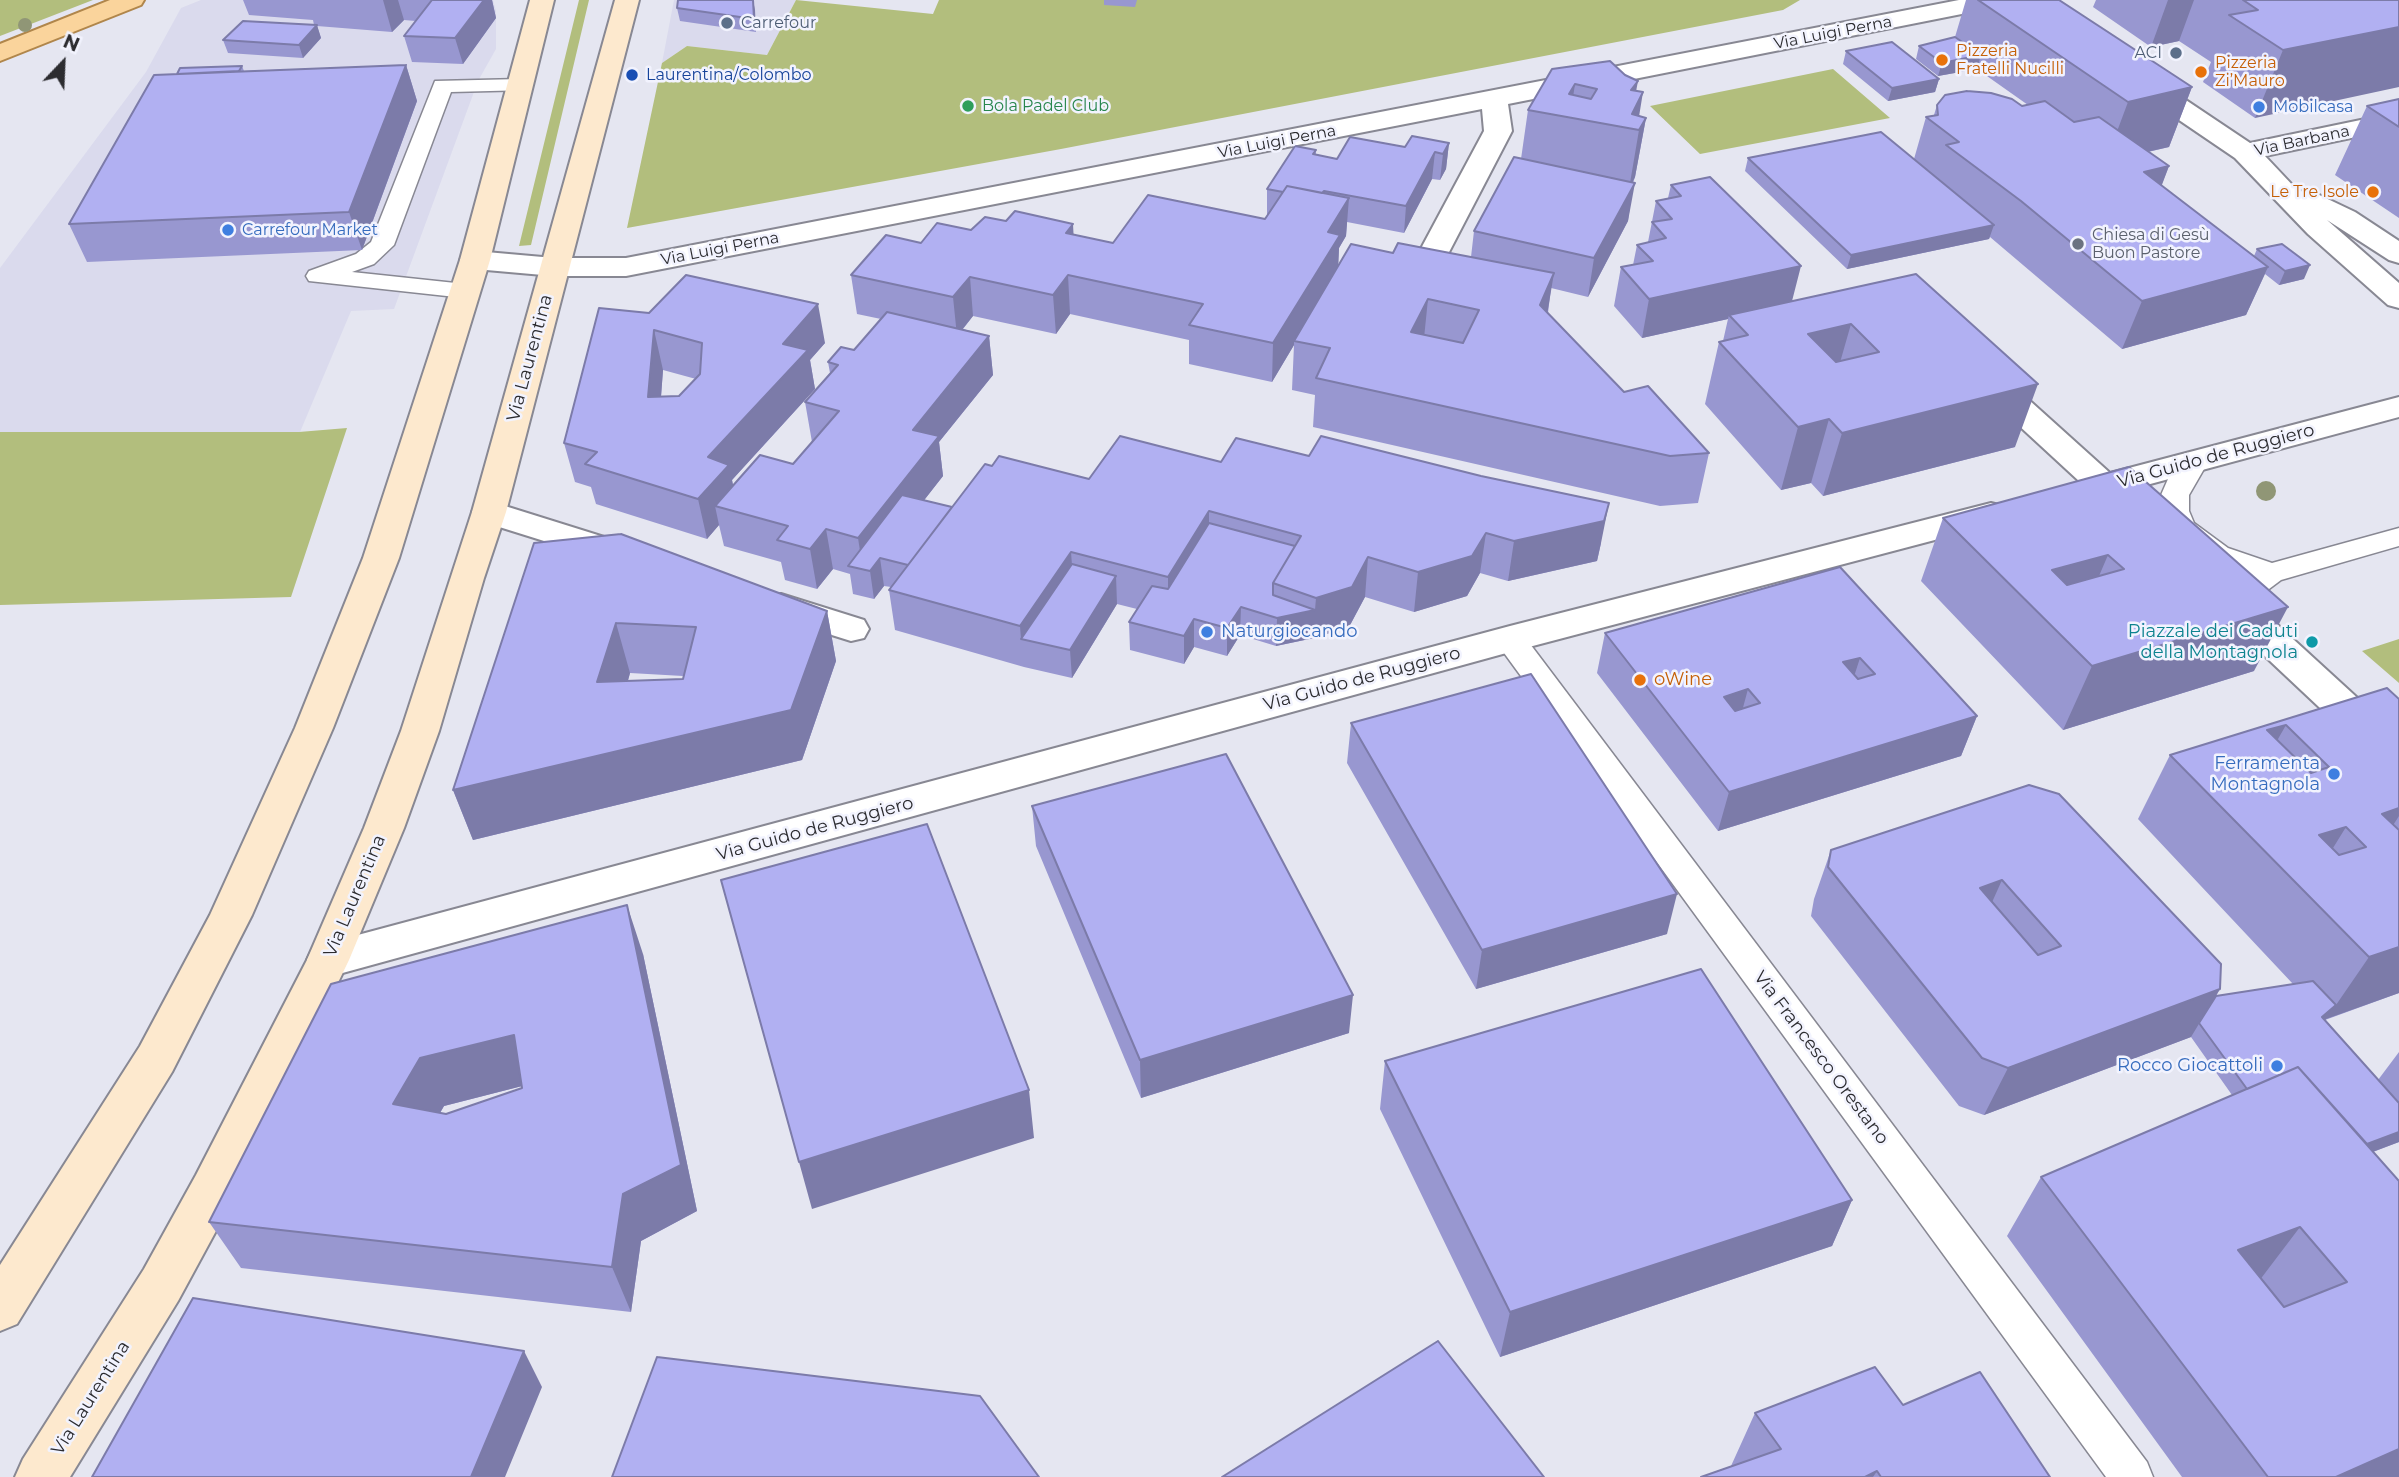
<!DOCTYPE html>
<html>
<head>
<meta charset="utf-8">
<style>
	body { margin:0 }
	#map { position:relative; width:2399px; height:1477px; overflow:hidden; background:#e5e6f1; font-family:Montserrat,sans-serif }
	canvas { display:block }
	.north { position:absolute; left:28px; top:28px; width:70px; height:70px; -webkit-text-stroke:5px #f2f3fe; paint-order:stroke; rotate:23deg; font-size:19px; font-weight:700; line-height:28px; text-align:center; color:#2c2c30 }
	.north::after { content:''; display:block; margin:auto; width:24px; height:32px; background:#2c2c30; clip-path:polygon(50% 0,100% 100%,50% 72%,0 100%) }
</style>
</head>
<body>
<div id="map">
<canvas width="2399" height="1477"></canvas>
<div class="north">N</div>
</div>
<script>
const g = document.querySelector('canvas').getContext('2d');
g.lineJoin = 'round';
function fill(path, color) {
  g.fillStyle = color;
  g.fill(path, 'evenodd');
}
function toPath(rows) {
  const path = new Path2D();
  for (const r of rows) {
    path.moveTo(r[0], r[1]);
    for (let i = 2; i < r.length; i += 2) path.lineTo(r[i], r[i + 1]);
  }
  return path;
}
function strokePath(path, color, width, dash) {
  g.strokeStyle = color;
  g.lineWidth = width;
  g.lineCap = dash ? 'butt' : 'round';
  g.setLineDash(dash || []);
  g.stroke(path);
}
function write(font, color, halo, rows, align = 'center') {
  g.font = font + ' Montserrat,sans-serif';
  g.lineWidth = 5;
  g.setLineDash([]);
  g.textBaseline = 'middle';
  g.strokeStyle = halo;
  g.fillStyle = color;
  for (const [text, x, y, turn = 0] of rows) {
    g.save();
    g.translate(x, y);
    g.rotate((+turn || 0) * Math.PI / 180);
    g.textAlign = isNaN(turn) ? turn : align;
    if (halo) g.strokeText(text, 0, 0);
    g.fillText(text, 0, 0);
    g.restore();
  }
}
const built = toPath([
	[201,0,493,0,496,11,496,49,478,81,394,309,351,311,300,432,0,432,0,268,146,72,181,8],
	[674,0,796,0,767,55,687,46,662,63]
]);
const green = toPath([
	[0,0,93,0,0,36],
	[579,0,589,0,531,245,519,246],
	[796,0,933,14,939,0,1800,0,1783,10,1061,149,627,228,662,63,687,46,767,55],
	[1833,69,1890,118,1700,154,1650,106],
	[347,428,291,597,0,605,0,432,299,432],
	[2399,639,2399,683,2362,651]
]);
const lane = toPath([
	[521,79,529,80,532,85,529,90,451,92,394,245,374,264,352,272,465,284,474,286,477,291,474,296,465,298,309,281,306,276,309,271,356,254,371,242,435,81,521,79],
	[2194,453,2204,456,2208,462,2189,495,2189,511,2194,523,2228,548,2272,563,2399,528,2399,546,2281,580,2261,595,2245,614,2235,617,2225,614,2220,607,2248,575,2208,562,2189,550,2172,533,2161,511,2161,495,2168,479,2184,456,2194,453],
	[1510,629,1521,632,2147,1462,2153,1477,2106,1477,1499,646,1495,639,1499,632,1510,629]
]);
const street = toPath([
	[1959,0,2009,0,2006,5,1997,7,1508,104,1512,131,1447,256,1442,262,1432,265,1422,262,1417,256,1484,131,1482,109,626,276,554,276,475,269,465,266,460,260,465,254,475,251,554,258,626,258,1959,0],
	[2141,74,2150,76,2250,143,2399,112,2399,128,2265,156,2298,191,2313,192,2355,212,2399,241,2399,263,2389,260,2327,220,2399,283,2399,308,2388,305,2308,234,2235,158,2132,88,2128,82,2132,76,2141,74],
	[1988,370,1999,373,2110,473,2399,397,2399,417,2128,490,2136,500,2131,508,2119,511,2107,508,2097,498,2090,500,2078,497,2073,489,2079,481,1977,387,1972,380,1977,373,1988,370],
	[489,501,636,547,642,555,636,563,624,566,477,520,472,512,477,504,489,501],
	[1991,503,2003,506,2008,514,2003,522,1510,652,328,977,313,972,307,960,313,948,328,943,1510,626,1991,503],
	[2233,593,2246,596,2399,736,2399,773,2385,769,2220,614,2215,605,2220,596,2233,593],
	[781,594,864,620,869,629,864,638,851,641,768,615,763,606,768,597,781,594]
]);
const secondary = toPath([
	[530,0,554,0,490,260,399,558,333,728,252,915,172,1072,17,1324,0,1331,0,1265,140,1046,210,915,295,728,363,558,460,260,530,0],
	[615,0,639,0,506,512,484,578,439,731,404,828,349,960,230,1205,178,1301,70,1477,15,1477,23,1459,144,1269,196,1175,307,960,364,828,401,731,472,512,615,0]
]);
const primary = toPath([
	[110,0,144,0,141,5,0,61,0,44,110,0]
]);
const trees = [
	[25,25,7],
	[2266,491,10]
];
const wall = toPath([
	[243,0,492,0,496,18,463,64,412,62,404,36,416,21,404,20,392,32,317,26,321,38,303,58,228,53,223,40,314,25,313,20,249,15],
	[753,0,756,32,680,21,677,8],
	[1104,0,1137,0,1135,7,1104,5],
	[1966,0,2059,0,2192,87,2169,147,2148,152,2169,166,2161,186,2254,256,2257,249,2304,279,2279,285,2265,274,2246,315,2122,349,1990,237,1989,239,1847,269,1745,171,1748,158,1914,159,1926,117,1934,115,1937,105,2022,106,2028,105,1977,69,1938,76,1916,59,1919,46,1955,37],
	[2096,0,2399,0,2255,118,2203,82,2211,62,2179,41,2151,47,2093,7],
	[1846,51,1939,79,1935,92,1888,101,1843,64],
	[406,65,417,101,362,250,87,262,69,224,177,74,242,66,244,71],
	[1552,69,1636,91,1639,116,1646,118,1635,177,1633,183,1628,221,1588,297,1551,288,1548,313,1624,392,1709,453,1698,503,1660,506,1313,427,1315,395,1292,390,1294,345,1272,382,1189,364,1189,340,1070,314,1056,334,973,316,963,329,989,336,993,375,939,442,943,476,924,500,952,507,992,466,1089,479,1221,462,1601,543,1597,561,1508,581,1480,573,1467,596,1414,612,1365,597,1349,627,1314,638,1276,646,1240,635,1227,656,1194,647,1184,664,1130,650,1129,622,1137,609,1117,604,1072,678,1024,667,895,630,889,590,891,587,884,586,874,599,853,594,850,574,833,569,817,589,785,580,781,562,724,546,719,525,707,539,596,504,591,487,575,482,564,443,599,308,825,343,810,360,815,389,732,480,733,485,793,464,812,442,805,402,830,373,828,362,854,350,881,319,857,314,851,275,921,243,971,230,1074,235,1113,243,1265,219,1267,216,1267,189,1316,150,1316,155,1337,159,1405,147,1449,143,1446,169,1440,180,1432,179,1404,233,1347,222,1346,236,1339,248,1338,265,1393,253,1471,257,1474,231,1521,159,1528,110],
	[663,370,696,379,679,396,661,397],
	[2399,99,2399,218,2335,175,2367,106],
	[1671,185,1792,301,1916,274,2015,447,1823,496,1811,483,1781,490,1705,404,1719,342,1723,341,1728,319,1642,338,1614,306,1621,267,1633,265,1637,245,1648,242,1656,201,1668,198],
	[2129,467,2254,671,2063,730,1921,581,1943,518],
	[534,543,827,611,836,661,802,760,473,840,453,790],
	[630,673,683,676,683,679,628,681],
	[1840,567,1977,716,1961,756,1718,831,1597,673,1605,633],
	[2387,688,2399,699,2399,993,2325,1020,2378,1080,2399,1052,2399,1142,2373,1152,2399,1477,2182,1477,2007,1236,2041,1177,2232,1095,2191,1037,1984,1115,1959,1106,1811,916,1814,899,1831,850,2029,785,2220,989,2216,996,2293,984,2138,819,2170,755],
	[1351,723,1667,934,1476,989,1347,763],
	[1032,806,1349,1033,1141,1098,1036,846],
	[643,954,697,1211,641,1241,631,1312,241,1268,209,1222],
	[522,1086,522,1088,446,1114,440,1113,444,1106],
	[1385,1061,1852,1200,1832,1246,1500,1357,1380,1109],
	[1903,1405,2050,1477,1701,1477,1731,1466,1755,1413]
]);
const shadedWall = toPath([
	[383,0,398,0,404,20,392,32],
	[484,0,492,0,496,18,463,64,455,38],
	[753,0,755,10,756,32,754,19],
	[2168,0,2194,0,2179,41,2151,47],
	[317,25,321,38,303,58,299,45],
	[2399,27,2399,87,2255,118,2283,50],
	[1981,55,1977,69,1938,76,1942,63],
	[406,65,417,101,362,250,349,212],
	[1939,79,1935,92,1888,101,1892,88],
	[1638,81,1632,113,1643,92,1637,129,1625,127,1631,90],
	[1575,84,1570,117,1569,94],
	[2192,87,2169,147,2106,161,2128,102],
	[1646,118,1635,177,1629,189,1639,130],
	[1449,143,1446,169,1440,180,1443,154],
	[1435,152,1432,179,1404,233,1406,206],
	[2169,166,2151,214,2144,172],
	[1635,183,1628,221,1588,297,1594,258],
	[1349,198,1346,236,1339,248,1338,273,1294,341,1294,345,1272,382,1273,343,1328,232],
	[1073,224,1075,262,1066,233],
	[1994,225,1989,239,1847,269,1851,255],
	[2310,265,2304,279,2279,285,2285,271],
	[1801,266,1791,305,1729,315,1728,319,1642,338,1649,299],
	[2268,267,2246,315,2122,349,2142,301],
	[1554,273,1546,321,1540,305],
	[1068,275,1070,314,1056,334,1053,295],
	[970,277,973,316,957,336,953,297],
	[1428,299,1423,348,1411,332],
	[818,304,825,343,810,360,815,389,732,480,737,505,715,506,719,525,707,539,698,499,708,457,783,344],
	[1851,324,1833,387,1808,334],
	[654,330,663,370,658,436,648,397],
	[989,336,993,375,939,442,943,476,869,571,863,570,858,538,913,430],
	[2038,384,2015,447,1823,496,1842,433],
	[1829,419,1811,483,1781,490,1798,427],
	[1609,503,1601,543,1597,561,1508,581,1514,541],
	[1209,511,1209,551,1168,617,1168,577],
	[826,529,833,569,817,589,810,549],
	[1486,533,1480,573,1467,596,1414,612,1418,572],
	[1071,552,1074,592,1021,639,1020,626],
	[2108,555,2081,618,2052,570],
	[1368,557,1365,597,1349,627,1314,638,1276,646,1277,618,1315,610,1316,598],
	[880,558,884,586,874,599,870,571],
	[1116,576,1117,604,1072,678,1070,650],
	[1241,607,1240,635,1227,656,1227,628],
	[2288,607,2254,671,2063,730,2092,666],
	[827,611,836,661,802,760,473,840,453,790],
	[1194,619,1194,647,1184,664,1184,636],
	[616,623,630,673,613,732,597,682],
	[1860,658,1847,698,1843,662],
	[1748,689,1737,730,1724,697],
	[1977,716,1961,756,1718,831,1729,792],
	[2286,725,2250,788,2267,730],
	[2399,808,2399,816,2364,870,2366,847,2382,814],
	[2346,827,2307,890,2319,835],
	[2002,880,1980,929,1980,888],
	[1677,894,1667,934,1476,989,1482,950],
	[627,905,643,954,697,1211,641,1241,631,1312,612,1267],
	[2399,947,2399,993,2326,1019,2312,1031,2322,1017,2336,1005,2369,957],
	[2220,989,2191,1037,1984,1115,2008,1068],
	[1353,995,1349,1033,1141,1098,1140,1060],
	[514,1035,534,1083,444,1106,417,1152,393,1104,420,1058],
	[1029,1090,1034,1138,812,1209,799,1162],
	[2399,1132,2399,1142,2300,1179,2310,1166],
	[1852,1200,1832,1246,1500,1357,1510,1312],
	[2300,1227,2256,1285,2238,1250],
	[524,1351,542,1387,505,1477,471,1477],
	[2399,1449,2399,1477,2336,1477],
	[1877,1471,1873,1477,1865,1477]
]);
const building = toPath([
	[432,0,484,0,455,38,404,36,432,0],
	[678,0,753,0,754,19,677,8,678,0],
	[1978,0,2059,0,2192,87,2128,102,1978,0],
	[2243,0,2399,0,2399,27,2283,50,2229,15,2258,10,2243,0],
	[243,21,317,25,299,45,223,40,243,21],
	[1955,37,1981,55,1942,63,1919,46,1955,37],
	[1892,42,1939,79,1892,88,1846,51,1892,42],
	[1610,61,1625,75,1638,81,1631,90,1643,92,1632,114,1646,118,1639,130,1528,110,1552,69,1610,61],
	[1575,84,1597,89,1591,99,1569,94,1575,84],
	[406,65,349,212,69,224,154,75,406,65],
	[242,66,239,71,177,74,180,68,242,66],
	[1967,91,1991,93,2012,99,2022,106,2045,101,2074,122,2099,117,2169,166,2144,172,2268,267,2142,301,2021,201,1946,145,1959,142,1926,117,1938,115,1937,105,1945,95,1967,91],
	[2399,99,2399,127,2367,106,2399,99],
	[1881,132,1994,225,1851,255,1748,158,1881,132],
	[1412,136,1449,143,1443,154,1435,152,1406,206,1324,191,1322,193,1287,186,1283,192,1267,189,1295,146,1316,150,1313,154,1337,159,1350,137,1405,147,1412,136],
	[1514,157,1635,183,1594,258,1474,231,1514,157],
	[1710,177,1801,266,1649,299,1621,267,1653,261,1637,245,1666,238,1652,222,1672,219,1656,201,1681,196,1671,185,1710,177],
	[1287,186,1349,198,1328,232,1340,235,1273,343,1189,325,1203,304,1068,275,1053,295,970,277,953,297,851,275,886,235,921,243,937,223,971,230,985,217,1006,221,1015,211,1073,224,1066,233,1113,243,1148,195,1265,219,1287,186],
	[1398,243,1554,273,1540,305,1624,392,1648,386,1709,453,1670,456,1316,378,1330,348,1294,341,1351,244,1393,253,1398,243],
	[1428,299,1479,310,1463,343,1411,332,1428,299],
	[2282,244,2310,265,2285,271,2257,249,2282,244],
	[1916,274,2038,384,1842,433,1829,419,1798,427,1719,342,1748,335,1729,315,1916,274],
	[1851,324,1879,352,1836,362,1808,334,1851,324],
	[686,275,818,304,783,344,808,350,708,457,729,465,698,499,585,464,597,452,564,443,599,308,649,313,686,275],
	[654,330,702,343,700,374,679,396,648,397,654,330],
	[887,312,989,336,913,430,939,436,858,538,826,529,810,549,777,540,788,526,715,506,760,455,793,464,839,411,805,402,838,365,828,362,841,347,854,350,887,312],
	[1120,436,1221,462,1236,438,1309,456,1321,436,1481,476,1609,503,1604,521,1514,541,1486,533,1472,556,1418,572,1368,557,1352,587,1316,598,1273,583,1301,536,1209,511,1168,577,1071,552,1020,626,889,590,985,464,992,466,999,456,1089,479,1120,436],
	[2129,467,2288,607,2092,666,1943,518,2129,467],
	[2108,555,2124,569,2067,585,2052,570,2108,555],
	[902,495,952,507,908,565,880,558,870,571,848,566,902,495],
	[1209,523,1295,546,1273,583,1273,595,1315,610,1277,618,1241,607,1227,628,1194,619,1184,636,1129,622,1152,586,1168,589,1209,523],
	[621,534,827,611,791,710,453,790,534,543,621,534],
	[616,623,696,627,683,679,597,682,616,623],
	[1072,564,1116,576,1070,650,1021,639,1072,564],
	[1840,567,1977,716,1729,792,1605,633,1840,567],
	[1860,658,1875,674,1858,679,1843,662,1860,658],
	[1748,689,1760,703,1735,711,1724,697,1748,689],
	[1531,674,1677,894,1482,950,1351,723,1531,674],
	[2387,688,2399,699,2399,808,2382,814,2399,830,2399,947,2369,957,2170,755,2387,688],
	[2286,725,2329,767,2311,773,2267,730,2286,725],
	[2346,827,2366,847,2339,855,2319,835,2346,827],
	[1226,754,1353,995,1140,1060,1032,806,1226,754],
	[2029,785,2059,794,2221,964,2220,989,2008,1068,1982,1058,1828,867,1831,850,2029,785],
	[2002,880,2061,946,2038,955,1980,888,2002,880],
	[927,824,1029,1090,799,1162,721,880,927,824],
	[627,905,681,1165,623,1194,612,1267,209,1222,331,984,627,905],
	[514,1035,522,1088,446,1114,393,1104,420,1058,514,1035],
	[1701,969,1852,1200,1510,1312,1385,1061,1701,969],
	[2313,981,2336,1005,2322,1017,2399,1103,2399,1132,2367,1144,2298,1067,2247,1089,2199,1023,2216,996,2313,981],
	[2298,1067,2399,1181,2399,1449,2336,1477,2268,1477,2041,1177,2298,1067],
	[2300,1227,2347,1282,2284,1307,2238,1250,2300,1227],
	[193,1298,524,1351,471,1477,92,1477,193,1298],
	[1438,1341,1544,1477,1222,1477,1438,1341],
	[657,1357,980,1396,1039,1477,612,1477,657,1357],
	[1875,1367,1903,1405,1980,1372,2050,1477,1881,1477,1877,1471,1865,1477,1701,1477,1781,1449,1755,1413,1875,1367]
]);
const markers = [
	[727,23,7,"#5c6f8a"],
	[2176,53,7,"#5c6f8a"],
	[1942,60,7,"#e8710a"],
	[2201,72,7,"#e8710a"],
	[632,75,7,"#1a4fb4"],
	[968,106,7,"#2e9e5b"],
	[2259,107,7,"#3f7fe0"],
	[2373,192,7,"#e8710a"],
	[228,230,7,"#3f7fe0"],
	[2078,244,7,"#6b7280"],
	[1207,632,7,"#3f7fe0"],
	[2312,642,7,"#0f9aa8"],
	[1640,680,7,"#e8710a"],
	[2334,774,7,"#3f7fe0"],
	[2277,1066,7,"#3f7fe0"]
];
const farServicenames = [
	["Carrefour",741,23],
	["ACI",2162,53,"right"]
];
const farStreetnames = [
	["Via Luigi Perna",1833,33,-11],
	["Via Barbana",2302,141,-12],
	["Via Luigi Perna",1277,142,-11],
	["Via Luigi Perna",720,249,-11]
];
const farFoodnames = [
	["Pizzeria",1956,51],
	["Fratelli Nucilli",1956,69],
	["Pizzeria",2215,63],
	["Zi’Mauro",2215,81],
	["Le Tre Isole",2359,192,"right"]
];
const farTransitnames = [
	["Laurentina/Colombo",646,75]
];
const farLeisurenames = [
	["Bola Padel Club",982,106]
];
const farShopnames = [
	["Mobilcasa",2273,107],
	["Carrefour Market",242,230]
];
const farWorshipnames = [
	["Chiesa di Gesù",2092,235],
	["Buon Pastore",2092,253]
];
const streetNames = [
	["Via Laurentina",530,358,-75],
	["Via Guido de Ruggiero",2216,456,-15],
	["Via Guido de Ruggiero",1362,679,-15],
	["Via Guido de Ruggiero",815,829,-15],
	["Via Laurentina",355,896,-67],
	["Via Francesco Orestano",1821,1058,53],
	["Via Laurentina",91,1398,-58]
];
const shopNames = [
	["Naturgiocando",1221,632,"left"],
	["Ferramenta",2320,764],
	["Montagnola",2320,785],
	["Rocco Giocattoli",2263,1066]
];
const cultureNames = [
	["Piazzale dei Caduti",2298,632],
	["della Montagnola",2298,653]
];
const foodNames = [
	["oWine",1654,680]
];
fill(built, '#dadaed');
fill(green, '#b2be7d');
strokePath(lane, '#888893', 3);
strokePath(street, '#888893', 4);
strokePath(secondary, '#888893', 4);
strokePath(primary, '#b0864b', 4);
fill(lane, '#fff');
fill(street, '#fff');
fill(secondary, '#fde9ce');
fill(primary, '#fad49c');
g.fillStyle = '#909676';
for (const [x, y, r] of trees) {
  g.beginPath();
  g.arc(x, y, r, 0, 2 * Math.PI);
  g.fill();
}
fill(wall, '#9897d0');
fill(shadedWall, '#7c7ba9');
fill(building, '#b1b0f2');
strokePath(building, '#7c7ba9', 2);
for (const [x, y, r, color] of markers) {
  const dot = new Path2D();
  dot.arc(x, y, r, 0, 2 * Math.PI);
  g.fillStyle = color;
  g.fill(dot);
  strokePath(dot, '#f2f3fe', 2.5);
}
write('16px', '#4e5e75', '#f2f3fe', farServicenames, 'left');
write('16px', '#2c2c30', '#f2f3fe', farStreetnames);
write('16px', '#c56008', '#f2f3fe', farFoodnames, 'left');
write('16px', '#164399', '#f2f3fe', farTransitnames, 'left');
write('16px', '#27864d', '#f2f3fe', farLeisurenames, 'left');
write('16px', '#366cbe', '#f2f3fe', farShopnames, 'left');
write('16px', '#5b616d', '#f2f3fe', farWorshipnames, 'left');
write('18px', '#2c2c30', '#f2f3fe', streetNames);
write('18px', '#366cbe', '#f2f3fe', shopNames, 'right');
write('18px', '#0d838f', '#f2f3fe', cultureNames, 'right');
write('18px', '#c56008', '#f2f3fe', foodNames, 'left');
</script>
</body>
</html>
